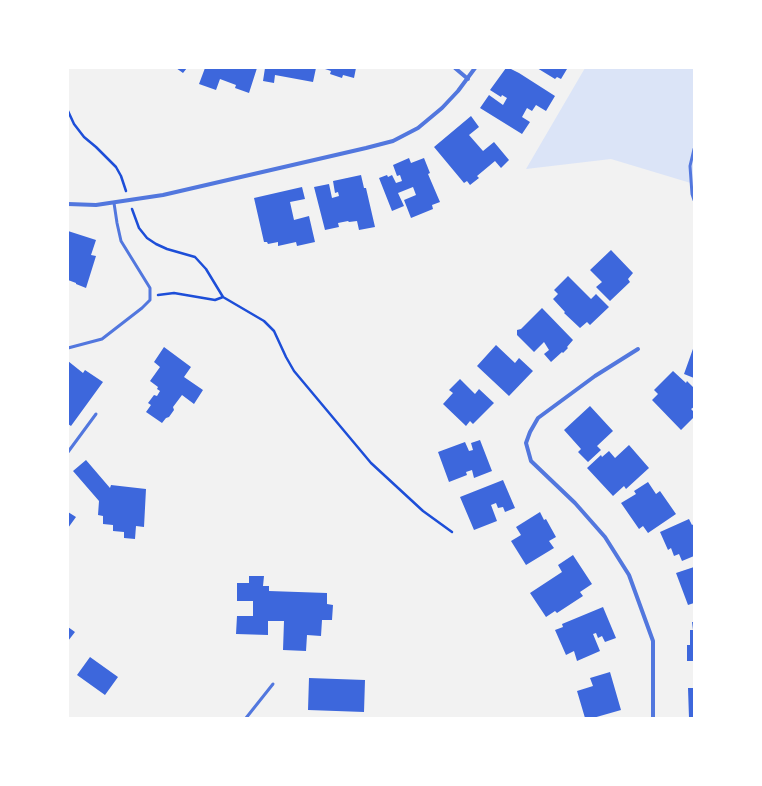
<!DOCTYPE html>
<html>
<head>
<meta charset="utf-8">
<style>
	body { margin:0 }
	#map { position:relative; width:762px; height:786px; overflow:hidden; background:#f2f2f2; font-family:"Varela Round",sans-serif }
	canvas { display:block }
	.frame { position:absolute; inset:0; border:69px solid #fff; pointer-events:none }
</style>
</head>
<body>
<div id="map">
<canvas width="762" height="786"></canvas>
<div class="frame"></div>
</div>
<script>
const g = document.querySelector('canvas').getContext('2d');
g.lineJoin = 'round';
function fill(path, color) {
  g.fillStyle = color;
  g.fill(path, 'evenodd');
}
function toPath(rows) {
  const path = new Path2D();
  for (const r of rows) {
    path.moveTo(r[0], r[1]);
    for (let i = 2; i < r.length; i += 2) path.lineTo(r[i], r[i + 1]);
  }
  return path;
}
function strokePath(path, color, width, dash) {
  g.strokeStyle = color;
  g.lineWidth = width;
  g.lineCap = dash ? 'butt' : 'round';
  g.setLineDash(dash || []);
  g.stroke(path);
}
const green = toPath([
	[585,68,694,68,694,184,611,159,526,169]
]);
const building = toPath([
	[176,68,187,68,183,73],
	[205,68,257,68,249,93,235,88,236,85,220,79,216,90,199,84],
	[265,68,316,68,313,82,275,75,274,83,263,81],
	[322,68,356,68,354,78,343,75,342,78,330,74,331,71],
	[506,68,509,68,519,73,555,96,546,111,536,105,532,111,527,108,522,117,530,122,522,134,480,108,489,95,503,105,507,98,502,95,501,97,490,90],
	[537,68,565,68,567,69,561,79,557,77,555,79],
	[471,116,479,127,469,135,483,151,494,142,509,160,501,168,495,161,477,176,479,178,470,185,467,181,464,183,434,147],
	[409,158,411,163,424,158,430,173,428,174,440,202,432,205,433,209,411,218,404,200,416,195,413,187,398,193,404,206,392,211,379,178,387,175,388,177,392,175,396,183,402,181,400,175,397,176,393,165],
	[361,175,364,188,366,188,375,227,359,230,357,221,349,222,348,221,338,223,339,227,325,230,314,187,329,184,332,198,339,196,338,192,335,193,333,181],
	[302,187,305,199,290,202,294,220,309,216,315,242,297,246,296,242,278,246,278,242,268,244,267,242,264,242,254,198],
	[68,231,96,240,91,255,96,256,86,288,76,284,76,283,68,280],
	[611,250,633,273,628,279,630,282,610,301,596,287,602,282,590,270],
	[568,276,591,299,596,294,609,307,590,325,587,322,580,328,564,313,565,312,553,299,558,294,554,290],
	[542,308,573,340,567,347,568,348,563,353,562,352,551,362,544,354,549,350,544,342,534,352,517,335,517,330,521,329],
	[496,345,515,363,519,358,533,371,509,396,477,366],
	[694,346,694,378,684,374],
	[164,347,191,367,184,377,203,390,194,404,182,395,173,407,174,410,169,417,166,418,162,423,146,412,151,405,148,403,154,395,157,396,160,391,157,389,158,387,150,381,160,367,154,362],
	[68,361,83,373,85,370,103,382,71,426,68,424],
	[673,371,686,383,687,381,694,388,694,407,691,409,694,412,694,417,681,430,652,400,658,394,654,390],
	[460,379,475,394,479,389,494,403,473,424,470,421,466,426,443,404,453,393,449,390],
	[590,406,613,431,597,446,601,450,588,462,578,452,581,449,564,430],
	[480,440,492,471,474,478,472,470,466,472,467,475,449,482,438,452,465,442,469,451,473,450,471,443],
	[629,445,649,468,626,489,624,486,613,496,587,468,601,455,602,457,609,451,615,458],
	[86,460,110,488,111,485,146,489,144,527,136,526,135,539,124,538,124,532,113,531,113,525,103,524,103,516,98,515,99,501,73,471],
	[503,480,515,508,505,512,503,507,498,508,496,503,491,505,497,521,474,530,460,497],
	[648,482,656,494,660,491,676,514,648,533,643,526,639,529,621,503,636,494,634,491],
	[68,512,76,517,68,528],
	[540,512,544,520,546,519,556,537,549,541,554,548,526,565,511,541,521,535,516,527],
	[689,519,692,525,694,524,694,556,682,561,679,554,674,556,671,548,668,550,660,532],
	[573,555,592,584,580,592,583,596,557,613,555,611,546,617,530,593,562,572,558,565],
	[694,567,694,603,688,605,676,573],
	[249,576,264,576,263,586,269,586,269,591,327,593,327,604,333,605,332,620,322,620,321,636,307,635,306,651,283,650,284,621,268,621,268,635,236,634,237,616,253,616,253,601,237,601,237,583,249,583],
	[603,607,616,638,605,642,602,636,598,638,596,633,593,634,600,651,577,661,574,651,566,655,555,630,563,627,562,624],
	[692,622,694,622,694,661,687,661,687,645,690,645,690,630,693,630],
	[68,627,75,632,68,641],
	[90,657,118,677,105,695,77,675],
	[610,672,621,710,593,718,585,718,577,691,593,686,590,678],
	[309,678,365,680,364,712,308,710],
	[688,688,694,688,694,718,689,718]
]);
const path = toPath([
	[68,111,74,124,84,137,96,147,116,167,121,176,126,191],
	[132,209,139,228,147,238,156,244,167,249,195,257,206,269,223,297,215,300,174,293,158,295],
	[223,297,264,321,274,331,286,357,294,371,371,463,423,511,452,532]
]);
const service = toPath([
	[694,149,690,166,692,194,694,200],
	[68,348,102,339,142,308,150,300,150,288,121,241,117,223,114,203],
	[68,452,96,414],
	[246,718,273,684]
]);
const minor = toPath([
	[455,68,468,79],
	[68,204,96,205,163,195,366,148,393,141,418,128,442,108,458,91,475,68],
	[638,349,595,376,538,418,530,432,526,443,531,461,575,503,605,537,629,575,653,641,653,718]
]);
fill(green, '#dbe4f7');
fill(building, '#3d67dc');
strokePath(path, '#1d4ed8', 2.5);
strokePath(service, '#5277de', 3);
strokePath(minor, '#5277de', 4);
</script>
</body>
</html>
